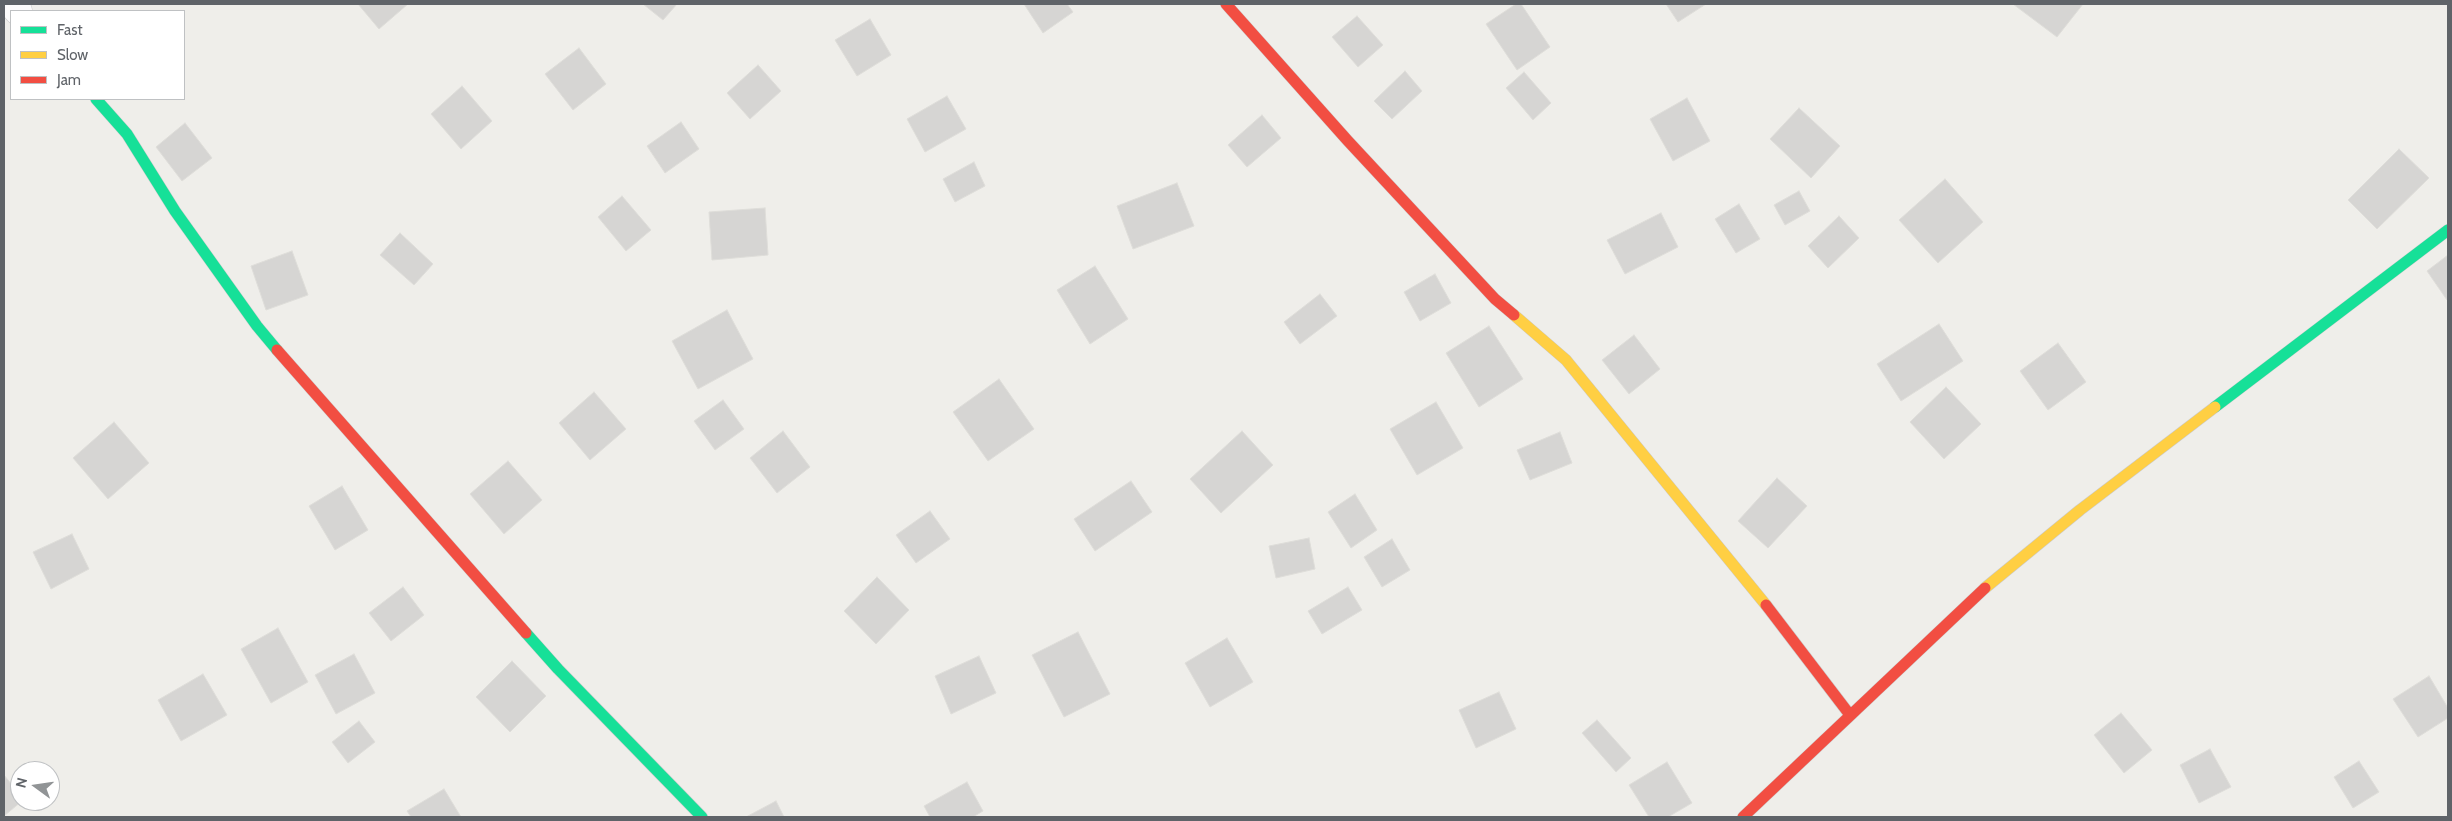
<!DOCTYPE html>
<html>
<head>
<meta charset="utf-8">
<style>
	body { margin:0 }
	#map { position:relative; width:2452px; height:821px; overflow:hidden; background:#efeeea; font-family:Cabin,sans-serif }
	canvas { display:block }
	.frame { position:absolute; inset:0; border:5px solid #5f6368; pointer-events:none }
	.legend { position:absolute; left:10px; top:10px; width:175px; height:90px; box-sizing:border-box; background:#fff; border:1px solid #bfc1c3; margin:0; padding:6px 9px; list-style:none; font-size:15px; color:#5f6368 }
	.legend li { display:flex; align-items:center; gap:10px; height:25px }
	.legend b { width:25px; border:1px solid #bfc1c3 }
	.north { position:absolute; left:10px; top:761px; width:50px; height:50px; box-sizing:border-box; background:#fff; border:1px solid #bfc1c3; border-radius:50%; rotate:284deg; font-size:14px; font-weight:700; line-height:20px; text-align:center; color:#5f6368 }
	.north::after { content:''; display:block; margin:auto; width:18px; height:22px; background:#919496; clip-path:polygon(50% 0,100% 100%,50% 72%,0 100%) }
</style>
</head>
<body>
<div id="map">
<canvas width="2452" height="821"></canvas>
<div class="frame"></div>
<ul class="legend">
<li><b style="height:6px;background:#16e098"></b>Fast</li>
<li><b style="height:6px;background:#ffcf43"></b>Slow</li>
<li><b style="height:6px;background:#f24e42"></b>Jam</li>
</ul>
<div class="north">N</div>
</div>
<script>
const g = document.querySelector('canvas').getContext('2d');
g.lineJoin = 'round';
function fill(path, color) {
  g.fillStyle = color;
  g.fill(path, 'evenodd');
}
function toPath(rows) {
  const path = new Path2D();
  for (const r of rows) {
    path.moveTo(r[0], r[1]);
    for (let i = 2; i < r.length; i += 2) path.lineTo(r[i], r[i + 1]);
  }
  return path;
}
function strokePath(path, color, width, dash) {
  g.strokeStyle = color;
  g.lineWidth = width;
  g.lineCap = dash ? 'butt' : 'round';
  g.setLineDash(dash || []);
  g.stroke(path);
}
const building = toPath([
	[358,4,408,4,379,29,358,4],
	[643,4,677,4,663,20,643,4],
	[1024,4,1067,4,1073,12,1043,33,1024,4],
	[1516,4,1521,4,1550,47,1517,70,1486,24,1516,4],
	[1666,4,1706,4,1678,22,1666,4],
	[2013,4,2083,4,2057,37,2013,4],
	[1357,16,1383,45,1358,67,1332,37,1357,16],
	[870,19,891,55,857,76,835,40,870,19],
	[579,48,606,84,573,110,545,74,579,48],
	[758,65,781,91,750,119,727,93,758,65],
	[1405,71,1422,91,1392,119,1374,101,1405,71],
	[1524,72,1551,103,1533,120,1506,88,1524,72],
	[462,86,492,121,461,149,431,114,462,86],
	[947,96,966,129,925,152,907,119,947,96],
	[1687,98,1710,141,1673,161,1650,119,1687,98],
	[1799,108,1840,146,1811,178,1770,139,1799,108],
	[1262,115,1281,138,1247,167,1228,145,1262,115],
	[681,122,699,149,665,173,647,146,681,122],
	[185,123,212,158,182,181,156,147,185,123],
	[2399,149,2429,178,2377,229,2348,200,2399,149],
	[974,162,985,186,955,202,943,179,974,162],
	[1945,179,1983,222,1938,263,1899,220,1945,179],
	[1177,183,1194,226,1133,249,1117,206,1177,183],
	[1799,191,1810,211,1785,225,1774,205,1799,191],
	[622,196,651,230,626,251,598,217,622,196],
	[1739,204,1760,239,1736,253,1715,219,1739,204],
	[765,208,768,255,712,260,709,212,765,208],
	[1661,213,1678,247,1625,274,1607,240,1661,213],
	[1839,216,1859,238,1828,268,1808,246,1839,216],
	[400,233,433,264,414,285,380,255,400,233],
	[292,251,308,295,266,310,251,266,292,251],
	[2448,255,2448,300,2447,300,2427,271,2448,255],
	[1095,266,1128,319,1090,344,1057,290,1095,266],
	[1435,274,1451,303,1420,321,1404,292,1435,274],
	[1320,294,1337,316,1300,344,1284,322,1320,294],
	[727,310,753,359,698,389,672,341,727,310],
	[1939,324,1963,361,1901,401,1877,364,1939,324],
	[1489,326,1523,379,1479,407,1446,353,1489,326],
	[1634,335,1660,369,1629,394,1602,360,1634,335],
	[2058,343,2086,382,2048,410,2020,371,2058,343],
	[999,379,1034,429,988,461,953,412,999,379],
	[1946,387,1981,424,1944,459,1910,422,1946,387],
	[594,392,626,429,590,460,559,423,594,392],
	[723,400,744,429,715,450,694,421,723,400],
	[1436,402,1463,448,1417,475,1390,429,1436,402],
	[114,422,149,463,108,499,73,458,114,422],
	[783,431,810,467,777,493,750,458,783,431],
	[1242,431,1273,465,1221,513,1190,479,1242,431],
	[1560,432,1572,463,1530,480,1517,450,1560,432],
	[508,461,542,500,504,534,470,494,508,461],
	[1777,478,1807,506,1768,548,1738,521,1777,478],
	[1131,481,1152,512,1095,551,1074,519,1131,481],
	[342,486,368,530,335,550,309,506,342,486],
	[1355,494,1377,530,1351,548,1328,512,1355,494],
	[930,511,950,539,916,563,896,535,930,511],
	[72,534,89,569,51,589,33,552,72,534],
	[1309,538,1315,569,1276,578,1269,546,1309,538],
	[1392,539,1410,570,1382,587,1364,557,1392,539],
	[877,577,909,610,876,644,844,611,877,577],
	[403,587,424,615,391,641,369,613,403,587],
	[1348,587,1362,610,1322,634,1308,611,1348,587],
	[278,628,308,682,271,703,241,649,278,628],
	[1078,632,1110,694,1064,717,1032,655,1078,632],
	[1227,638,1253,682,1210,707,1185,663,1227,638],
	[354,654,375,693,336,714,315,675,354,654],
	[979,656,996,693,951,714,935,676,979,656],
	[512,661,546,696,510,732,476,697,512,661],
	[203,674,227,715,181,741,158,700,203,674],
	[2429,676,2448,708,2448,718,2418,737,2393,699,2429,676],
	[1499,692,1516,729,1476,748,1459,710,1499,692],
	[2121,713,2152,750,2124,773,2094,735,2121,713],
	[1597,720,1631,758,1616,772,1582,733,1597,720],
	[359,721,375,742,348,763,332,742,359,721],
	[2210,749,2231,787,2199,803,2180,765,2210,749],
	[2359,761,2379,792,2353,808,2334,777,2359,761],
	[1667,762,1692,803,1668,817,1649,817,1629,785,1667,762],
	[4,775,20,795,22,801,4,816,4,775],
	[967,782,983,811,973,817,930,817,924,806,967,782],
	[444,789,461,817,411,817,407,811,444,789],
	[776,801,784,817,746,817,776,801]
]);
const street = toPath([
	[12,4,18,11]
]);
const fast = toPath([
	[96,99,127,134,175,211,257,326,277,350],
	[2215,407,2448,230],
	[526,633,558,669,702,817]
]);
const slow = toPath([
	[1514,315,1566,360,1766,605],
	[1985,588,2080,510,2215,407]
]);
const jam = toPath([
	[1226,4,1348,141,1495,299,1514,315],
	[277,350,526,633],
	[1766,605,1850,715],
	[1743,817,1985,588]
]);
fill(building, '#d6d5d3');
strokePath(building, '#deddd9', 1);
strokePath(street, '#cbcccc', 29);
strokePath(fast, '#cacacb', 12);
strokePath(slow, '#cacacb', 12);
strokePath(jam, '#cacacb', 12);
strokePath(street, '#fdfcfc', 28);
strokePath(fast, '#16e098', 11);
strokePath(slow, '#ffcf43', 11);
strokePath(jam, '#f24e42', 11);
</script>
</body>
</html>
